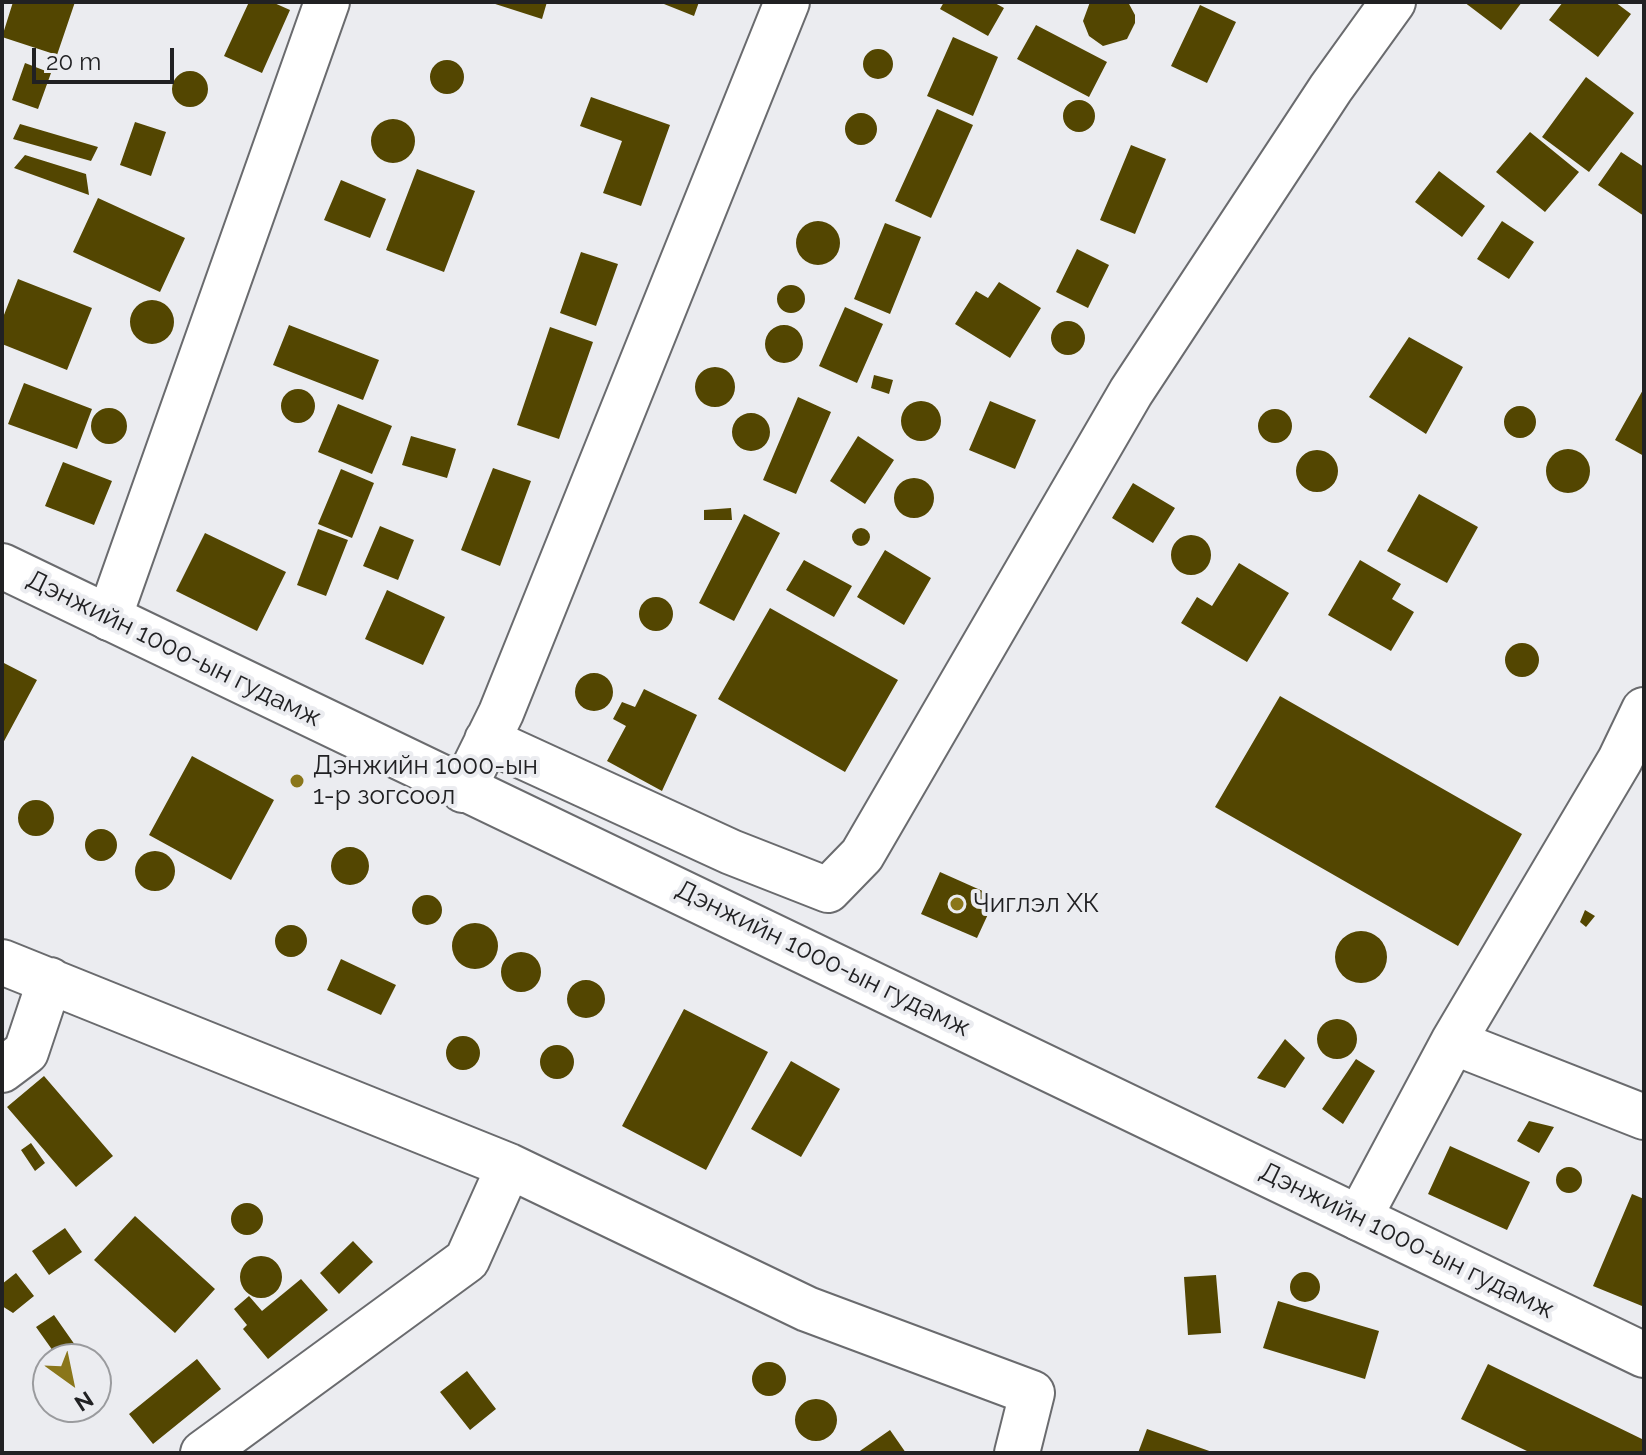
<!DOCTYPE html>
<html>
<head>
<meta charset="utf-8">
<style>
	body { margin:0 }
	#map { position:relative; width:1646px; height:1455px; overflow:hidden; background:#ebecf0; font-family:Raleway,sans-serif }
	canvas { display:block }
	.frame { position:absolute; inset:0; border:4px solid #212123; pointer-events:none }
	.north { position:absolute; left:32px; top:1343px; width:80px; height:80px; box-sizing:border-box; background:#ebecf0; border:2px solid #9a9b9e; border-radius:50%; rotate:147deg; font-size:22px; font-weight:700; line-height:32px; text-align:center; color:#212123 }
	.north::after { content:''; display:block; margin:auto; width:28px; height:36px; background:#8a761a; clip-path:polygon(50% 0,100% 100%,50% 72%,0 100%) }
	.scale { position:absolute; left:32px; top:48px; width:142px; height:36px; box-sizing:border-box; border:4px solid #212123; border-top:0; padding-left:10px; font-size:24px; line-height:28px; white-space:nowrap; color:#212123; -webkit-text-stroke:6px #ebecf0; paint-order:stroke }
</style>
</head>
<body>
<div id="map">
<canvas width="1646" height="1455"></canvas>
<div class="frame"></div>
<div class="north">N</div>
<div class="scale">20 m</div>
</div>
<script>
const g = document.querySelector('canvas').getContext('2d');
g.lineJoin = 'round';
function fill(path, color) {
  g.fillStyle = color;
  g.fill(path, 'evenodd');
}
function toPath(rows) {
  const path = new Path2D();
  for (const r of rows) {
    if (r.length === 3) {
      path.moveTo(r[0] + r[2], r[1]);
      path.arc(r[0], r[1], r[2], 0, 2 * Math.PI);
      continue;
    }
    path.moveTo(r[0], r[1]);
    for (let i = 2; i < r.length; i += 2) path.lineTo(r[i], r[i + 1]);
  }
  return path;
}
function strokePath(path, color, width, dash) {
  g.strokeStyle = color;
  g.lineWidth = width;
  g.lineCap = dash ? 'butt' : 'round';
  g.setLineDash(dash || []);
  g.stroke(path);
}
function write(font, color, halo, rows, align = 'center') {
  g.font = font + ' Raleway,sans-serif';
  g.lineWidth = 8;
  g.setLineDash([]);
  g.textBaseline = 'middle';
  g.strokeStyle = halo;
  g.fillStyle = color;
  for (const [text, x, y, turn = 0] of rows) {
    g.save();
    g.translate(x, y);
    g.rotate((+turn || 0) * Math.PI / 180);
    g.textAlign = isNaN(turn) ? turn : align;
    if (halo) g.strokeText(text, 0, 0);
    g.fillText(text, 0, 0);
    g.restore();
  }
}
const building = toPath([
	[13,2,75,2,57,55,2,37],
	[249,2,272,2,290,10,262,73,224,56],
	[489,2,547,2,542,19],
	[659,2,699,2,694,16],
	[944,2,993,2,1004,8,988,36,940,9],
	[1090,2,1128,2,1135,15,1135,23,1127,39,1103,46,1089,36,1083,21],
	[1464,2,1522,2,1501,30],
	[1563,2,1615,2,1631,14,1598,57,1549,20],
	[1200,5,1236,22,1207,83,1171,66],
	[1036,25,1107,62,1089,97,1017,59],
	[953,37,998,57,973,116,927,96],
	[878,64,15],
	[447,77,17],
	[25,63,51,73,38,109,12,100],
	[190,89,18],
	[1586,77,1634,113,1589,172,1542,137],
	[591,97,670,125,641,206,603,193,622,141,580,126],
	[1079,116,16],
	[937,109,973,125,931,218,895,201],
	[861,129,16],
	[393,141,22],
	[135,122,166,132,151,176,120,165],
	[20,124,98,147,91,161,13,139],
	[1530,132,1579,172,1545,212,1496,172],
	[1131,145,1166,159,1135,234,1100,220],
	[1621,152,1644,167,1644,216,1598,185],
	[25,155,86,174,89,195,14,168],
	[417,169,475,191,444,272,386,250],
	[1439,171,1485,206,1462,237,1415,202],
	[341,180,386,199,370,238,324,220],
	[98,198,185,238,160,292,73,252],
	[818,243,22],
	[1502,221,1534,242,1509,279,1477,259],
	[885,223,921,237,890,314,854,299],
	[1077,249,1109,265,1088,308,1056,292],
	[581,252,618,264,596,326,560,313],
	[18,279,92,308,67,370,2,344,2,320],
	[999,282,1041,308,1010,358,955,324,976,291,988,298],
	[791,299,14],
	[152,322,22],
	[845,307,883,324,857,383,819,366],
	[1068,338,17],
	[784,344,19],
	[289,325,379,360,363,400,273,365],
	[550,327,593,342,559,439,517,425],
	[1409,337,1463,367,1426,434,1369,397],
	[715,387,20],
	[874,375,893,380,889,394,871,388],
	[24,383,92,409,77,449,8,424],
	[1644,388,1644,456,1615,440],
	[298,406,17],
	[798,397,831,412,796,494,763,480],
	[921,421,20],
	[990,401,1036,420,1015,469,969,450],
	[338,404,392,426,372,474,318,452],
	[1520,422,16],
	[109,426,18],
	[1275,426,17],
	[751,432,19],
	[411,436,456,449,447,478,402,465],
	[858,436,894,460,865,504,830,481],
	[1568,471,22],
	[1317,471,21],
	[63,462,112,481,94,525,45,506],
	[493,468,531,481,500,566,461,550],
	[341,469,374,483,352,538,318,524],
	[914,498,20],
	[1133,483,1175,508,1153,543,1112,518],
	[1419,494,1478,527,1447,583,1387,551],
	[731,508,732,520,704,520,704,510],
	[744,514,780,533,734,621,699,603],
	[380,526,414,540,398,580,363,566],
	[861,537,9],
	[318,529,348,540,326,596,297,585],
	[205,533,286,572,257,631,176,591],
	[1191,555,20],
	[885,550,931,578,904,625,857,597],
	[804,560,852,586,834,617,786,590],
	[1360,560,1401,584,1392,599,1414,612,1391,651,1328,615],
	[1239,563,1289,593,1247,662,1181,623,1197,597,1212,606],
	[387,590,445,617,423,665,365,639],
	[656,614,17],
	[770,608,898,680,845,772,718,699],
	[1522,660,17],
	[2,662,37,680,2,745],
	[594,692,19],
	[644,689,697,715,662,791,607,761,626,726,613,719,622,702,635,707],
	[1280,696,1522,834,1458,946,1215,807],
	[192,756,274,800,231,880,149,835],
	[36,818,18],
	[101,845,16],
	[350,866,19],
	[155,871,20],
	[940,872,996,897,977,938,921,914],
	[427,910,15],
	[1585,910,1595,916,1586,927,1580,922],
	[475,946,23],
	[291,941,16],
	[1361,957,26],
	[521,972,20],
	[341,959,396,985,381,1015,327,990],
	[586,999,19],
	[684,1009,768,1052,706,1170,622,1126],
	[1337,1039,20],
	[463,1053,17],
	[1285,1039,1305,1058,1285,1088,1257,1078],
	[557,1062,17],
	[1356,1059,1375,1071,1343,1124,1322,1109],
	[791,1061,840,1089,801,1157,751,1129],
	[44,1076,113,1156,76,1187,7,1107],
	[1529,1121,1554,1127,1539,1153,1517,1141],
	[31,1143,45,1163,35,1171,21,1150],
	[1450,1146,1530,1182,1507,1230,1428,1194],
	[1569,1180,13],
	[1632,1194,1644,1199,1642,1306,1593,1286],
	[247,1219,16],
	[135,1216,215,1289,175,1333,94,1260],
	[65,1228,82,1252,49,1275,32,1251],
	[353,1241,373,1262,339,1294,320,1273],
	[261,1277,21],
	[1305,1287,15],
	[16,1273,34,1296,13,1313,2,1306,2,1284],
	[1216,1275,1221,1333,1188,1335,1184,1277],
	[301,1279,328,1310,268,1359,243,1329,247,1325,234,1309,249,1296,262,1311],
	[1278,1301,1379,1331,1365,1379,1263,1348],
	[54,1315,75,1345,58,1358,36,1327],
	[197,1359,221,1389,153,1444,129,1414],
	[769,1379,17],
	[1488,1364,1644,1440,1644,1453,1531,1453,1461,1419],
	[467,1371,496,1409,470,1430,440,1392],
	[816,1420,21],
	[1147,1429,1215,1453,1138,1453],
	[890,1430,906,1453,857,1453]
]);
const minor = toPath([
	[109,618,327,2],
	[487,740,731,852,828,890,862,855,1131,392,1331,88,1393,2],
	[463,790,501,713,787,2],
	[2,962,509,1166,807,1309,1032,1393,1017,1453],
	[1453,1042,1644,1117],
	[2,1070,26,1052,50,980],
	[1359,1218,1453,1042,1620,760,1644,710],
	[203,1453,467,1260,509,1166]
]);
const secondary = toPath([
	[2,566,1644,1355]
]);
const markers = [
	[297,781,8,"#8a761a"],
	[957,904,8,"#8a761a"]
];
const streetNames = [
	["Дэнжийн 1000-ын гудамж",174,649,26],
	["Дэнжийн 1000-ын гудамж",823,959,26],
	["Дэнжийн 1000-ын гудамж",1407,1241,26]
];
const poiNames = [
	["Дэнжийн 1000-ын",313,766],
	["1-р зогсоол",313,796],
	["Чиглэл ХК",973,904]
];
fill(building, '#534601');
strokePath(minor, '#6a6b6e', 48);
strokePath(secondary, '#6a6b6e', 48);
strokePath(minor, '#fff', 44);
strokePath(secondary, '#fff', 44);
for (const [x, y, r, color] of markers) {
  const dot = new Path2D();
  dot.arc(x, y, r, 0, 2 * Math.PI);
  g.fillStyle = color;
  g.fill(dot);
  strokePath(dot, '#ebecf0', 3);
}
write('26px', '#212123', '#ebecf0', streetNames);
write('26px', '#212123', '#ebecf0', poiNames, 'left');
</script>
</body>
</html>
